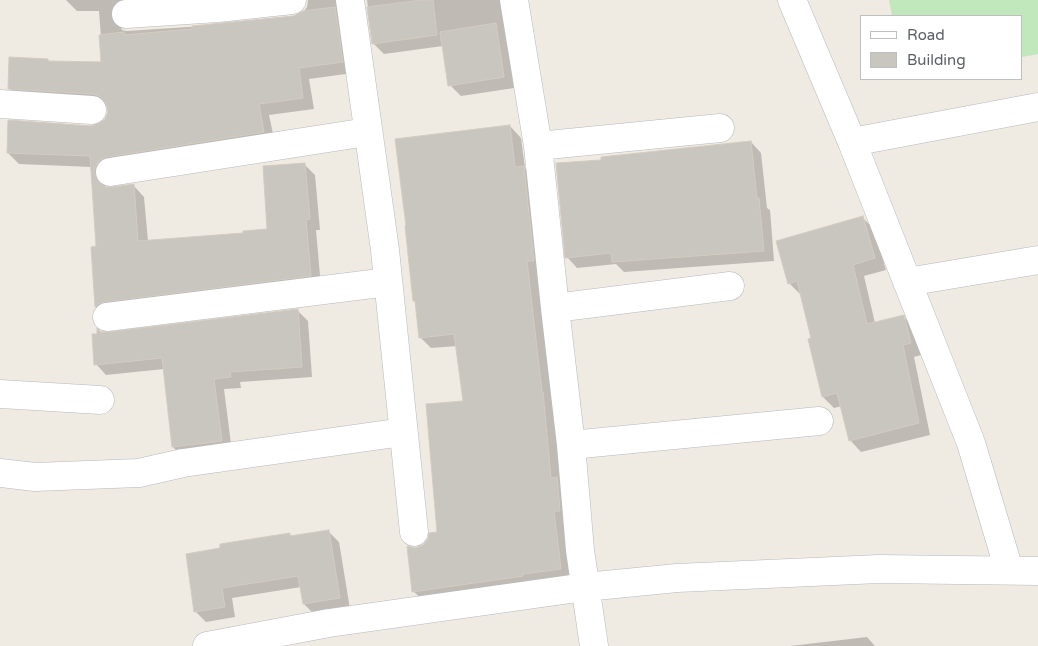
<!DOCTYPE html>
<html>
<head>
<meta charset="utf-8">
<style>
	body { margin:0 }
	#map { position:relative; width:1038px; height:646px; overflow:hidden; background:#efeae2; font-family:"Varela Round",sans-serif }
	canvas { display:block }
	.legend { position:absolute; left:860px; top:15px; width:162px; height:65px; box-sizing:border-box; background:#fff; border:1px solid #bdbfc1; margin:0; padding:6px 9px; list-style:none; font-size:15px; color:#5a6064 }
	.legend li { display:flex; align-items:center; gap:10px; height:25px }
	.legend b { width:25px; border:1px solid #bdbfc1 }
</style>
</head>
<body>
<div id="map">
<canvas width="1038" height="646"></canvas>
<ul class="legend">
<li><b style="height:6px;background:#fff"></b>Road</li>
<li><b style="height:14px;background:#c9c5bf"></b>Building</li>
</ul>
</div>
<script>
const g = document.querySelector('canvas').getContext('2d');
g.lineJoin = 'round';
function fill(path, color) {
  g.fillStyle = color;
  g.fill(path, 'evenodd');
}
function toPath(rows) {
  const path = new Path2D();
  for (const r of rows) {
    path.moveTo(r[0], r[1]);
    for (let i = 2; i < r.length; i += 2) path.lineTo(r[i], r[i + 1]);
  }
  return path;
}
function strokePath(path, color, width, dash) {
  g.strokeStyle = color;
  g.lineWidth = width;
  g.lineCap = dash ? 'butt' : 'round';
  g.setLineDash(dash || []);
  g.stroke(path);
}
const green = toPath([
	[889,0,1038,0,1038,54,1022,57,1022,16,892,16]
]);
const shadow = toPath([
	[66,0,242,0,123,19,121,28,122,30,126,31,220,25,294,17,302,14,307,7,308,0,351,0,353,73,309,79,314,109,269,115,275,143,106,178,105,186,106,188,133,185,144,197,148,241,244,234,268,230,304,164,315,175,320,230,316,230,321,287,107,318,96,307,92,248,97,248,92,167,19,164,8,153,99,125,106,120,109,112,108,106,20,100,9,88,47,60,49,62,103,64,99,11,77,11],
	[367,0,501,0,514,88,461,96,450,85,443,46,384,54,373,43],
	[510,126,521,138,525,168,535,179,554,404,572,579,425,602,413,591,415,549,423,546,439,533,465,402,457,346,431,348,420,337,416,303,414,301],
	[751,142,761,153,767,208,770,210,774,261,624,272,616,264,577,268,567,257,603,161],
	[862,217,874,229,886,270,864,276,875,323,903,316,915,328,921,355,914,357,930,435,861,452,850,440,842,406,834,408,823,397,812,339,801,295,789,283],
	[297,310,308,321,312,377,240,382,241,388,224,389,232,452,184,458,173,447,164,369,106,375,96,364,101,333,109,334],
	[328,531,339,542,350,609,314,614,304,604,301,587,232,598,235,617,206,622,195,611,187,555,289,534,292,537],
	[867,637,875,646,790,646]
]);
const building = toPath([
	[422,0,433,0,437,35,372,44,367,7,422,0],
	[335,7,343,62,299,68,303,98,259,104,264,132,108,157,100,160,95,167,95,174,98,181,105,187,112,187,134,184,138,241,243,233,243,231,267,229,263,166,305,163,310,219,306,220,311,276,105,302,98,304,95,307,91,247,96,246,90,156,7,153,8,120,91,126,98,124,105,119,108,112,106,104,101,97,93,94,8,89,9,57,48,59,48,61,101,62,99,35,124,32,124,35,192,29,192,26,294,16,303,11,335,7],
	[496,23,504,77,448,86,440,32,496,23],
	[510,125,515,167,524,166,534,261,527,261,542,392,543,392,551,478,557,477,560,511,554,511,561,569,523,574,523,576,412,592,407,546,415,548,423,545,428,539,429,533,437,532,426,404,463,401,454,334,419,338,415,301,413,301,405,226,406,226,395,139,510,125],
	[751,141,757,199,759,198,764,251,612,262,611,253,565,258,556,163,601,160,601,157,639,153,751,141],
	[863,216,875,258,853,265,867,324,904,315,911,343,903,345,919,423,849,441,837,393,822,397,808,339,811,338,797,281,788,284,776,241,863,216],
	[298,309,302,367,230,372,231,377,214,379,222,441,172,447,162,358,94,365,92,334,97,334,97,328,101,332,109,332,298,309],
	[329,530,340,598,303,604,298,576,222,588,225,607,194,612,186,554,220,548,220,544,290,533,290,536,329,530]
]);
const minor = toPath([
	[350,0,385,250,414,532],
	[514,0,538,146,555,308,571,445,580,550,594,646],
	[792,0,852,142,971,443,1009,570],
	[126,14,218,8,292,0],
	[0,104,92,110],
	[852,142,1038,107],
	[538,146,720,128],
	[110,172,367,132],
	[907,282,1038,260],
	[555,308,730,286],
	[107,317,388,282],
	[0,394,100,400],
	[571,445,819,421],
	[0,473,35,477,139,473,183,463,403,432],
	[207,646,329,623,585,587,677,578,879,569,1038,571]
]);
fill(green, '#c1e8bc');
fill(shadow, '#0003');
fill(building, '#c9c5bf');
strokePath(building, '#d4cbc0', 1);
strokePath(minor, '#b5b9be', 29);
strokePath(minor, '#fff', 28);
</script>
</body>
</html>
